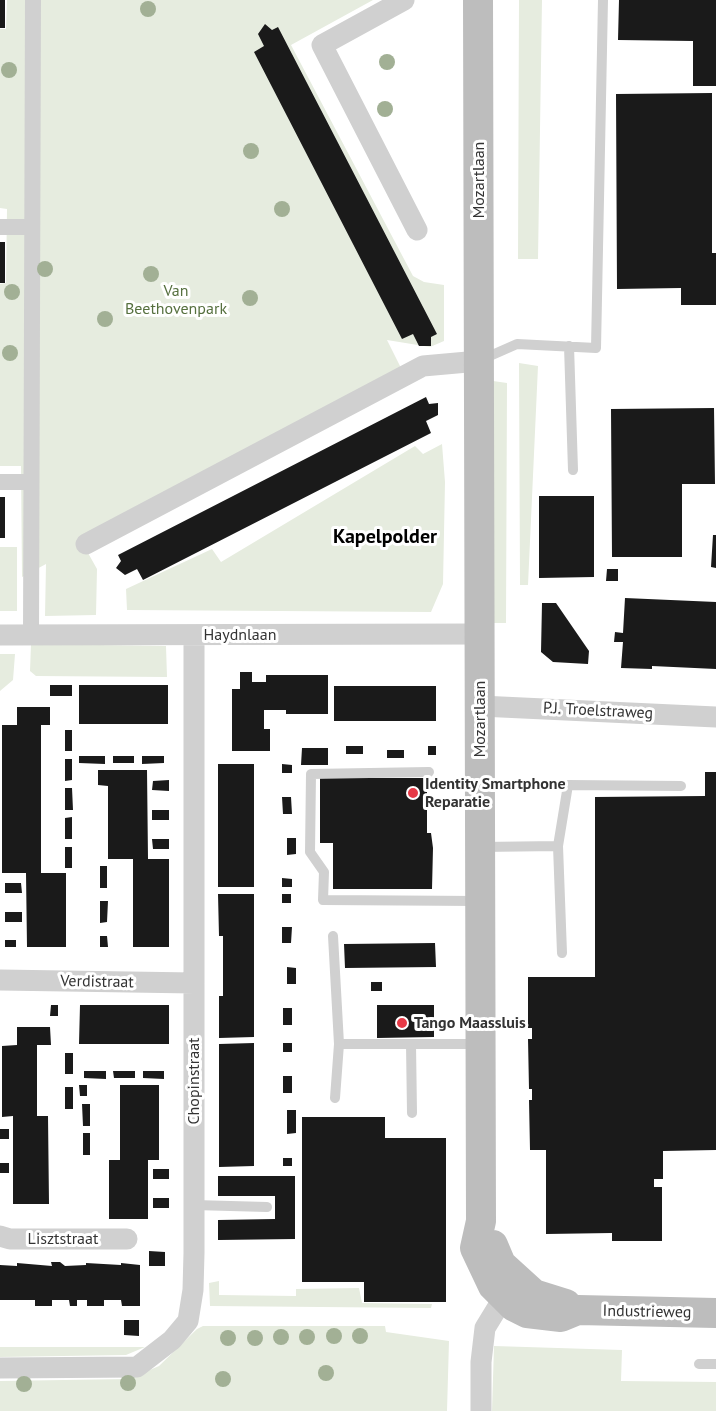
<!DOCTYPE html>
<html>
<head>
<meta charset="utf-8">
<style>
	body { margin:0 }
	canvas { display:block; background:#fff }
</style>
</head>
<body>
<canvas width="716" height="1411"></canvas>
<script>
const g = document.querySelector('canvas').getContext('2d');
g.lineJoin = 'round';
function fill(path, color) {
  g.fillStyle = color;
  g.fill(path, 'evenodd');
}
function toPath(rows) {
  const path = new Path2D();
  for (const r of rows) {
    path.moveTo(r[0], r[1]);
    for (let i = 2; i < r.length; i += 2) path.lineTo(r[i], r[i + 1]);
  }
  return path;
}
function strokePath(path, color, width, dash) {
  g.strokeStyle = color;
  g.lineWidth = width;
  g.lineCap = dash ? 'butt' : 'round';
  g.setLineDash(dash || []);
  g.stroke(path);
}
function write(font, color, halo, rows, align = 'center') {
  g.font = font + ' "PT Sans",sans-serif';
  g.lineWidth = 6;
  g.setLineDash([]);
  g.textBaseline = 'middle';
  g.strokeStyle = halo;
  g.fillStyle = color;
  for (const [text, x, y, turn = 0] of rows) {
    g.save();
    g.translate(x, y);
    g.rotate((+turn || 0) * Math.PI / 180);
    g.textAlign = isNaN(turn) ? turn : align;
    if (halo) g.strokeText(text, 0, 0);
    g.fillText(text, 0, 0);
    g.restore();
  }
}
const green = toPath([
	[7,0,373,0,291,45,413,276,424,282,444,285,444,341,430,347,387,340,403,372,83,544,97,569,96,615,45,616,46,564,22,577,21,466,0,466,0,284,6,283,7,209,0,208,0,29,6,29],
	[519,0,542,0,538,259,518,259],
	[519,363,538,366,528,585,520,585],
	[493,381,507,383,506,623,492,623],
	[442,444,445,482,443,584,431,612,127,610,126,589,212,549,221,562,415,446,423,454],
	[0,547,17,547,17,611,0,611],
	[31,644,166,646,167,677,36,676,30,671],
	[0,654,15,654,13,680,0,691],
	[219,1281,219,1295,296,1296,296,1289,359,1288,362,1303,432,1304,431,1308,210,1306,209,1283],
	[203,1326,385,1326,386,1332,449,1341,447,1411,0,1411,0,1381,129,1379,159,1366,197,1329],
	[494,1346,622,1350,621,1381,716,1382,716,1411,492,1411],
	[0,1347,145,1347,126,1355,0,1357]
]);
const building = toPath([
	[0,0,5,0,5,28,0,28],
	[619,0,716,0,716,86,693,86,693,41,618,40],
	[265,24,272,30,278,27,437,334,431,337,431,346,419,346,413,334,402,339,370,277,254,52,264,46,258,34],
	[712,93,712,253,716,253,716,305,681,305,681,288,617,289,616,94],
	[0,242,5,242,5,283,0,283],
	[426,397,429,404,438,403,438,415,426,421,431,433,143,580,137,569,125,575,116,568,121,561,118,555],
	[714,408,715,484,682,484,682,557,612,557,611,409],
	[539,496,594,496,594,577,539,578],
	[0,497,5,497,5,538,0,538],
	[713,535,716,535,716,568,711,567],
	[607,569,618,569,618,581,606,581],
	[625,598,716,602,716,669,652,666,652,669,621,668,623,642,614,642,615,632,623,633],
	[542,603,556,603,589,651,588,664,553,662,541,652],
	[240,672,252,672,252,682,266,682,266,675,328,675,328,714,286,714,286,710,264,710,264,729,270,729,270,751,232,751,232,689,240,689],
	[50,685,72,685,72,696,50,696],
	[79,685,168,685,168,724,79,724],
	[334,686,436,686,436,721,334,721],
	[17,707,50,707,50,725,41,725,41,873,66,873,66,947,27,947,26,873,2,873,2,725,17,725],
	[65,730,72,730,72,751,65,751],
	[346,746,363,746,363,754,346,754],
	[428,746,436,746,436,755,428,755],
	[302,748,328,748,328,765,301,765],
	[387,750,404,750,404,758,387,758],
	[79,756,105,756,105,764,79,763],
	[113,756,134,756,134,763,113,763],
	[142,756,164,756,164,763,142,764],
	[65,759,72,759,72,780,65,781],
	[218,764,254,764,254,887,218,887],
	[282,764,292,765,292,773,282,773],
	[98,770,147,770,148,859,169,859,169,947,133,947,133,859,108,859,108,786,98,785],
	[705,772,716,772,716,1150,663,1151,663,1179,654,1179,654,1187,662,1187,662,1241,612,1241,612,1233,546,1234,546,1150,530,1150,529,1100,532,1100,532,1089,529,1089,528,1039,532,1039,532,1028,528,1028,528,977,595,977,595,797,705,796],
	[320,778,427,778,427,833,431,833,433,848,432,889,333,889,333,843,320,843],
	[169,780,169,791,152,790,153,781],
	[65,788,72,788,73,810,65,810],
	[282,797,291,797,292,814,283,814],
	[152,810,169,810,169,820,152,820],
	[72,817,72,839,65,839,65,818],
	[287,838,296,838,296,854,287,855],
	[152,839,169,839,169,849,153,849],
	[65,847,72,847,72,868,65,868],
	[100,866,107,866,107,888,100,888],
	[282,878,292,879,292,887,282,887],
	[5,883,21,883,22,893,5,893],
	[218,894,254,894,254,1037,219,1038,219,996,223,996,223,936,219,936],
	[282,894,291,894,291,903,282,903],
	[100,901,108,901,107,922,100,923],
	[5,912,22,912,22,922,5,922],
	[282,927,292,927,291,943,282,943],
	[100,936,107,936,108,947,100,947],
	[5,940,16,940,16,947,5,947],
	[435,943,436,967,345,968,344,944],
	[287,967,296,968,296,984,287,984],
	[371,982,382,982,382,991,371,991],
	[51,1005,58,1005,58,1016,50,1016],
	[80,1005,169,1005,169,1044,79,1044],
	[377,1005,434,1005,434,1037,377,1038],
	[283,1008,292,1008,292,1025,283,1025],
	[17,1027,50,1027,51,1045,37,1045,37,1116,48,1116,49,1204,13,1204,13,1116,2,1117,2,1046,17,1045],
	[254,1043,254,1166,219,1167,219,1044],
	[283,1043,292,1043,292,1052,283,1052],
	[65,1053,73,1053,73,1074,65,1074],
	[84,1071,106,1071,106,1079,84,1078],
	[113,1071,135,1071,135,1078,114,1078],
	[143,1071,164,1071,164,1079,143,1078],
	[283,1076,292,1076,292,1093,283,1093],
	[79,1085,87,1085,87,1096,80,1096],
	[120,1085,159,1085,159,1160,148,1160,148,1219,109,1219,109,1160,120,1160],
	[65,1087,73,1087,73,1109,65,1109],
	[82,1104,90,1104,90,1126,83,1126],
	[287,1110,296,1110,296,1133,287,1134],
	[302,1117,385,1117,385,1138,446,1138,446,1302,364,1302,364,1282,302,1282],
	[0,1129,9,1129,9,1139,0,1139],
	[83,1133,90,1133,90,1155,83,1155],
	[283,1158,292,1158,292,1166,283,1166],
	[0,1163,9,1163,9,1173,0,1173],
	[153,1169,169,1169,169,1179,153,1179],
	[218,1176,295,1176,295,1239,218,1240,218,1220,275,1219,275,1196,218,1196],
	[153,1198,169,1198,169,1208,153,1208],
	[149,1251,165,1252,165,1266,149,1266],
	[51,1262,60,1262,65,1266,86,1265,86,1263,121,1265,121,1263,140,1265,140,1306,122,1306,121,1300,104,1300,104,1306,87,1306,87,1300,77,1300,77,1306,70,1306,69,1300,52,1300,52,1306,35,1306,35,1300,0,1300,0,1265,17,1266,17,1263,52,1266],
	[124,1320,139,1320,139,1336,124,1335]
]);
const service = toPath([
	[569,346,573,470],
	[483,359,517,344,596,348,603,0],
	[429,772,311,774,310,852,324,872,323,900,478,901],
	[481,847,558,846],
	[333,936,339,1044,335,1098],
	[562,953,558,846,568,785,681,786],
	[339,1044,480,1044],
	[411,1044,412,1113],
	[194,1205,267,1207],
	[699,1364,716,1364]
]);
const pedestrian = toPath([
	[0,227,30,227],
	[0,482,30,482],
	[31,635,33,0]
]);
const minor = toPath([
	[404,0,322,45,417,230],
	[86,544,423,366,479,361],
	[0,635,479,634],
	[480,706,716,717],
	[0,980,194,983],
	[0,1236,10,1239,127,1239],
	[0,1368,137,1367,172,1340,188,1321,193,1290,194,1253,194,635],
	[481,1411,481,1362,485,1328,510,1287]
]);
const secondary = toPath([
	[478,0,481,1221,475,1248,493,1286,513,1306,527,1313,561,1317,578,1310,716,1313],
	[493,1245,501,1264,534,1294,566,1304]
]);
const trees = [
	[148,9],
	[387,62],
	[9,70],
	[385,109],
	[251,151],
	[282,209],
	[45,269],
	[151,274],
	[12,292],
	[250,298],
	[105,319],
	[10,353],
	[334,1336],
	[360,1336],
	[281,1337],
	[307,1337],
	[228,1338],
	[255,1338],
	[326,1373],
	[223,1379],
	[128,1383],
	[24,1384]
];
const markers = [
	[413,793,6,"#e63946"],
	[402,1023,6,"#e63946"]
];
const streetNames = [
	["Mozartlaan",479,180,-90],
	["Haydnlaan",240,635],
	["P.J. Troelstraweg",598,711,3],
	["Mozartlaan",480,719,-90],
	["Verdistraat",97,982,1],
	["Chopinstraat",194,1081,-90],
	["Lisztstraat",63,1239],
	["Industrieweg",647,1312,1]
];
const parkNames = [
	["Van",176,291],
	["Beethovenpark",176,309]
];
const poiNames = [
	["Identity Smartphone",425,784],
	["Reparatie",425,802],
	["Tango Maassluis",414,1023]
];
const quarterNames = [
	["Kapelpolder",385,537]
];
fill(green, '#e6ecdf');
fill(building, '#1a1a1a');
strokePath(service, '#d0d0d0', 10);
strokePath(pedestrian, '#d0d0d0', 16);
strokePath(minor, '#d0d0d0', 21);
strokePath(secondary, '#bdbdbd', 30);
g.fillStyle = '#a2b095';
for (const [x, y] of trees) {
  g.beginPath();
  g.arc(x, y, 8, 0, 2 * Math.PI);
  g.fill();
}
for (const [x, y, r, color] of markers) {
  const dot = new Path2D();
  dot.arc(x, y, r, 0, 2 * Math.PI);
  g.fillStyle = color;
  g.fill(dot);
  strokePath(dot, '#fff', 2);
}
write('16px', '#333', '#fff', streetNames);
write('16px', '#56703f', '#fff', parkNames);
write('bold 16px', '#333', '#fff', poiNames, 'left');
write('bold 20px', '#000', '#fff', quarterNames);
</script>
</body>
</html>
